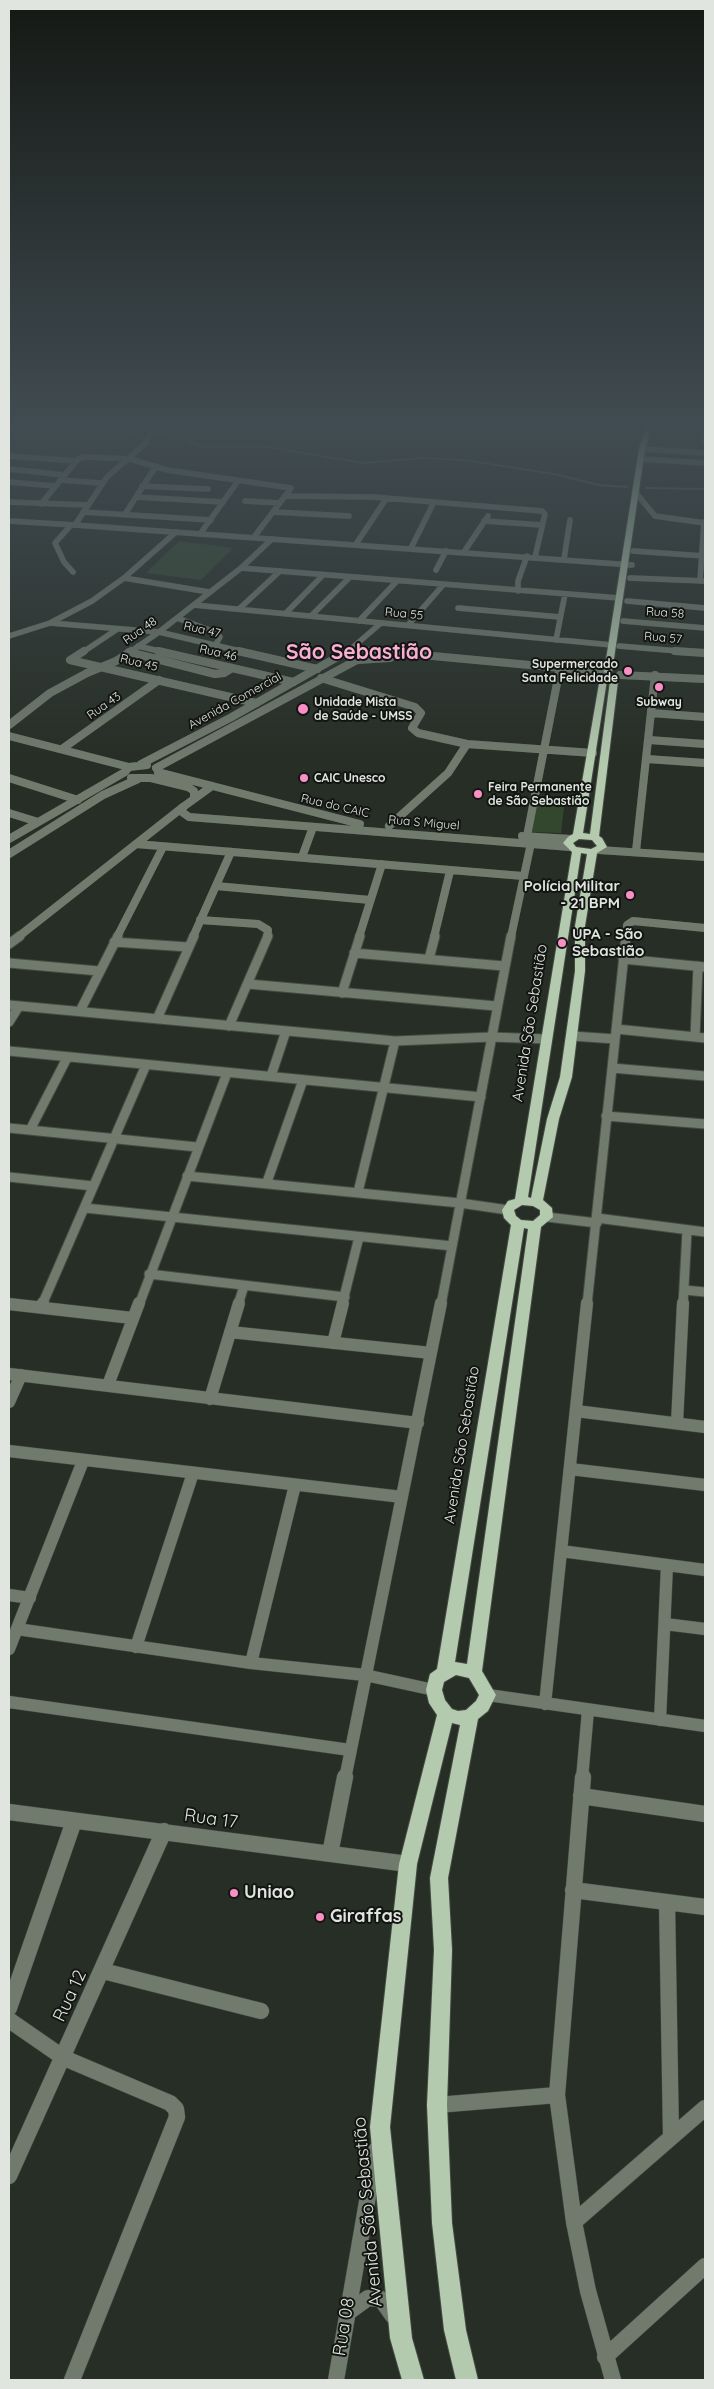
<!DOCTYPE html>
<html>
<head>
<meta charset="utf-8">
<style>
	body { margin:0 }
	#map { position:relative; width:714px; height:2389px; overflow:hidden; background:#272e26; font-family:Quicksand,sans-serif }
	canvas { display:block }
	.frame { position:absolute; inset:0; border:10px solid #e0e5df; pointer-events:none }
</style>
</head>
<body>
<div id="map">
<canvas width="714" height="2389"></canvas>
<div class="frame"></div>
</div>
<script>
const g = document.querySelector('canvas').getContext('2d');
g.lineJoin = 'round';
function fill(path, color) {
  g.fillStyle = color;
  g.fill(path, 'evenodd');
}
function toPath(rows) {
  const path = new Path2D();
  for (const r of rows) {
    path.moveTo(r[0], r[1]);
    for (let i = 2; i < r.length; i += 2) path.lineTo(r[i], r[i + 1]);
  }
  return path;
}
function strokePath(path, color, width, dash) {
  g.strokeStyle = color;
  g.lineWidth = width;
  g.lineCap = dash ? 'butt' : 'round';
  g.setLineDash(dash || []);
  g.stroke(path);
}
function write(font, color, halo, rows, align = 'center') {
  g.font = font + ' Quicksand,sans-serif';
  g.lineWidth = 4;
  g.setLineDash([]);
  g.textBaseline = 'middle';
  g.strokeStyle = halo;
  g.fillStyle = color;
  for (const [text, x, y, turn = 0] of rows) {
    g.save();
    g.translate(x, y);
    g.rotate((+turn || 0) * Math.PI / 180);
    g.textAlign = isNaN(turn) ? turn : align;
    if (halo) g.strokeText(text, 0, 0);
    g.fillText(text, 0, 0);
    g.restore();
  }
}
const green = toPath([
	[179,541,233,548,201,580,146,573],
	[537,797,565,799,561,833,532,832]
]);
const stream = toPath([
	[112,430,138,434],
	[173,432,199,446,268,447,363,463,422,458,464,460,554,474,599,485,627,487],
	[157,433,184,430],
	[646,488,705,489]
]);
const minorFar4 = toPath([
	[704,430,705,441],
	[642,449,705,453],
	[9,456,77,461],
	[641,459,705,463],
	[9,469,64,475],
	[60,480,101,483],
	[9,482,55,486],
	[142,486,208,489],
	[636,493,655,516,705,523],
	[286,496,373,497,542,511,545,514,535,557],
	[136,497,223,502],
	[245,501,280,503],
	[9,502,87,505],
	[41,504,78,459,85,457,130,459,167,470,291,488,254,537],
	[83,512,211,520],
	[274,512,349,516],
	[125,514,156,466],
	[9,521,75,525],
	[484,521,542,525],
	[71,525,55,543,64,562,73,572],
	[200,534,238,481],
	[356,544,386,499],
	[411,548,434,502],
	[633,551,705,556],
	[464,552,488,516],
	[564,559,570,520],
	[241,568,619,598],
	[436,570,446,551],
	[124,578,209,592],
	[630,578,705,581],
	[700,581,704,522],
	[518,591,518,581,527,556],
	[627,601,705,608],
	[194,605,612,645],
	[458,608,560,617],
	[239,609,280,571],
	[286,613,323,575],
	[311,616,350,577],
	[177,618,215,632,220,637,216,644],
	[359,621,397,581],
	[623,621,705,628],
	[50,623,159,632,244,652],
	[408,625,443,585],
	[9,636,50,623,92,601,124,578,176,532],
	[556,640,565,594],
	[138,646,163,652],
	[619,646,690,652],
	[352,648,381,623],
	[83,652,116,630],
	[130,652,159,632,241,568,272,539]
]);
const minorFar3 = toPath([
	[84,651,70,660,256,703],
	[158,651,293,682],
	[238,651,317,669],
	[675,651,705,653],
	[129,652,215,674,224,673,232,668],
	[321,678,415,707,421,713,412,728,418,733,467,744,593,753],
	[651,713,705,717],
	[9,725,50,693,87,673,116,661,131,651],
	[9,736,129,767],
	[649,740,705,744],
	[62,749,159,680],
	[647,759,705,763],
	[9,778,78,800],
	[9,813,38,822],
	[389,826,448,773,467,744],
	[527,836,559,673],
	[136,844,523,876],
	[599,850,705,857],
	[636,851,655,675],
	[302,857,313,827],
	[216,886,370,900],
	[200,920,258,924,268,930,267,937],
	[18,937,183,807],
	[117,937,163,847],
	[193,937,231,852],
	[359,937,382,864],
	[434,937,450,871],
	[511,937,531,843],
	[626,937,627,925,633,921,705,928]
]);
const minorFar2 = toPath([
	[114,942,188,947],
	[9,944,20,936],
	[354,953,504,966],
	[429,959,435,936],
	[623,959,705,967],
	[9,963,99,971],
	[248,984,496,1006],
	[342,993,360,936],
	[9,1005,395,1041,491,1037,547,1039],
	[80,1011,118,936],
	[157,1019,194,936],
	[9,1022,19,1006],
	[229,1026,268,936],
	[616,1029,705,1038],
	[572,1036,615,1039],
	[695,1037,698,966],
	[9,1051,481,1097],
	[612,1068,705,1076],
	[271,1076,286,1031],
	[606,1116,705,1124],
	[9,1128,197,1147],
	[30,1130,67,1058],
	[187,1176,460,1203,508,1210],
	[9,1177,93,1186],
	[267,1182,303,1080],
	[358,1192,395,1041],
	[85,1208,452,1246],
	[547,1217,597,1223],
	[597,1218,705,1232],
	[149,1274,345,1297],
	[684,1290,705,1292],
	[9,1304,14,1305],
	[42,1305,146,1065],
	[139,1305,227,1073],
	[238,1305,244,1286],
	[342,1305,359,1237],
	[441,1305,511,936],
	[587,1305,626,936],
	[683,1305,687,1231]
]);
const minorFar1 = toPath([
	[9,1304,132,1318],
	[41,1307,43,1303],
	[230,1332,431,1353],
	[333,1343,343,1303],
	[9,1374,418,1423],
	[108,1385,139,1303],
	[210,1399,239,1303],
	[9,1402,21,1375],
	[576,1411,705,1427],
	[677,1423,683,1303],
	[9,1451,402,1497],
	[570,1469,705,1485],
	[561,1551,705,1570],
	[9,1595,30,1598],
	[665,1624,705,1629],
	[17,1629,251,1663,365,1675,434,1690],
	[136,1647,193,1473],
	[9,1649,83,1461],
	[251,1663,295,1485],
	[488,1695,705,1726],
	[9,1702,350,1750],
	[545,1704,587,1303],
	[660,1720,667,1565],
	[345,1779,441,1303],
	[582,1779,588,1710]
]);
const minor = toPath([
	[583,1777,557,2095,574,2222,588,2291,613,2380],
	[581,1796,705,1814],
	[9,1812,408,1864],
	[330,1854,345,1777],
	[573,1890,705,1907],
	[667,1902,671,2136],
	[103,1971,261,2011],
	[9,2008,74,1821],
	[9,2020,64,2058,170,2103,176,2109,177,2117,72,2380],
	[437,2105,557,2095],
	[9,2176,164,1831],
	[574,2222,705,2108],
	[346,2314,368,2298,381,2299,393,2316],
	[605,2357,705,2266],
	[336,2380,376,2150]
]);
const tertiaryFar1 = toPath([
	[149,430,150,434,146,443,107,477,75,525,632,565],
	[345,652,352,648,392,652]
]);
const tertiary = toPath([
	[379,651,605,672],
	[620,675,705,679],
	[141,764,230,718,348,651],
	[156,768,357,660,390,658],
	[158,772,360,824],
	[131,778,151,778,188,787,194,791,194,798],
	[212,786,183,807,182,812,189,817,570,847],
	[522,836,571,839],
	[9,839,125,772,129,767,147,765],
	[9,854,103,795,138,779]
]);
const primary = toPath([
	[645,430,651,430,645,449,612,672,608,674,604,672,639,449,645,430],
	[600,678,607,680,583,833,590,834,610,681,614,679,618,681,599,836,602,838,607,847,597,853,585,926,585,971,572,1077,559,1119,543,1200,552,1208,553,1217,541,1227,482,1671,496,1695,488,1711,478,1719,448,1878,452,1950,447,2105,452,2223,466,2330,478,2380,456,2380,444,2330,432,2223,427,2105,434,1950,430,1878,460,1725,452,1723,417,1864,390,2127,412,2338,424,2380,402,2380,390,2338,370,2127,399,1864,437,1715,429,1703,426,1690,430,1674,437,1669,511,1225,504,1218,502,1210,508,1201,515,1199,572,852,563,843,568,837,573,834,600,678],
	[579,839,592,840,597,846,591,849,576,847,573,843,579,839],
	[581,853,587,854,575,926,575,971,560,1077,547,1119,531,1198,528,1197,581,853],
	[522,1205,533,1206,540,1210,540,1215,533,1221,521,1220,516,1216,514,1210,522,1205],
	[524,1228,528,1229,467,1664,455,1662,524,1228],
	[456,1675,469,1678,479,1695,476,1701,466,1710,458,1711,452,1709,445,1700,442,1690,444,1682,456,1675]
]);
const markers = [
	[628,671,5,"#fb8fc5"],
	[659,687,5,"#fb8fc5"],
	[303,709,6,"#fb8fc5"],
	[304,778,5,"#fb8fc5"],
	[478,794,5,"#fb8fc5"],
	[630,895,5,"#fb8fc5"],
	[562,943,5,"#fb8fc5"],
	[234,1893,5,"#fb8fc5"],
	[320,1917,5,"#fb8fc5"]
];
const farStreetnames = [
	["Rua 58",665,613,4],
	["Rua 55",404,614,6],
	["Rua 47",202,630,13],
	["Rua 48",140,631,-35],
	["Rua 57",663,638,5],
	["Rua 46",218,653,13],
	["Rua 45",139,663,14],
	["Avenida Comercial",235,701,-29],
	["Rua 43",104,706,-35],
	["Rua do CAIC",335,806,13],
	["Rua S Miguel",424,823,5]
];
const farPoinames = [
	["Supermercado",618,664,"right"],
	["Santa Felicidade",618,678,"right"],
	["Unidade Mista",314,702],
	["de Saúde - UMSS",314,716],
	["Subway",659,702,"center"],
	["CAIC Unesco",314,778],
	["Feira Permanente",488,787],
	["de São Sebastião",488,801]
];
const poiNames = [
	["Polícia Militar",620,886],
	["- 21 BPM",620,903],
	["UPA - São",572,934,"left"],
	["Sebastião",572,951,"left"]
];
const streetNames = [
	["Avenida São Sebastião",530,1023,-81],
	["Avenida São Sebastião",462,1445,-81]
];
const nearStreetnames = [
	["Rua 17",211,1819,8],
	["Rua 12",70,1996,-65],
	["Avenida São Sebastião",368,2212,-95],
	["Rua 08",344,2327,-81]
];
const nearPoinames = [
	["Uniao",244,1893],
	["Giraffas",330,1917]
];
const farTownnames = [
	["São Sebastião",359,653]
];
fill(green, '#33472e');
strokePath(stream, '#4c5c48', 2);
strokePath(minorFar4, '#454b44', 6);
strokePath(minorFar3, '#454b44', 8);
strokePath(minorFar2, '#454b44', 11);
strokePath(minorFar1, '#454b44', 13);
strokePath(minor, '#454b44', 17);
strokePath(tertiaryFar1, '#454b44', 6);
strokePath(tertiary, '#454b44', 8);
strokePath(primary, '#454b44', 2);
strokePath(minorFar4, '#707a6d', 5.5);
strokePath(minorFar3, '#707a6d', 8);
strokePath(minorFar2, '#707a6d', 9);
strokePath(minorFar1, '#707a6d', 12);
strokePath(minor, '#707a6d', 16);
strokePath(tertiaryFar1, '#707a6d', 5.5);
strokePath(tertiary, '#707a6d', 8);
fill(primary, '#b4caae');
const sky = g.createLinearGradient(0, 0, 0, 764);
sky.addColorStop(0, '#151915');
sky.addColorStop(0.56, '#414c52');
sky.addColorStop(1, '#414c5200');
g.fillStyle = sky;
g.fillRect(0, 0, 714, 764);
for (const [x, y, r, color] of markers) {
  const dot = new Path2D();
  dot.arc(x, y, r, 0, 2 * Math.PI);
  g.fillStyle = color;
  g.fill(dot);
  strokePath(dot, '#121511', 2);
}
write('12px', '#e0e5df', '#121511', farStreetnames);
write('bold 12px', '#e0e5df', '#121511', farPoinames, 'left');
write('bold 15px', '#e0e5df', '#121511', poiNames, 'right');
write('15px', '#e0e5df', '#121511', streetNames);
write('18px', '#e0e5df', '#121511', nearStreetnames);
write('bold 18px', '#e0e5df', '#121511', nearPoinames, 'left');
write('bold 21px', '#fbaed3', '#121511', farTownnames);
</script>
</body>
</html>
